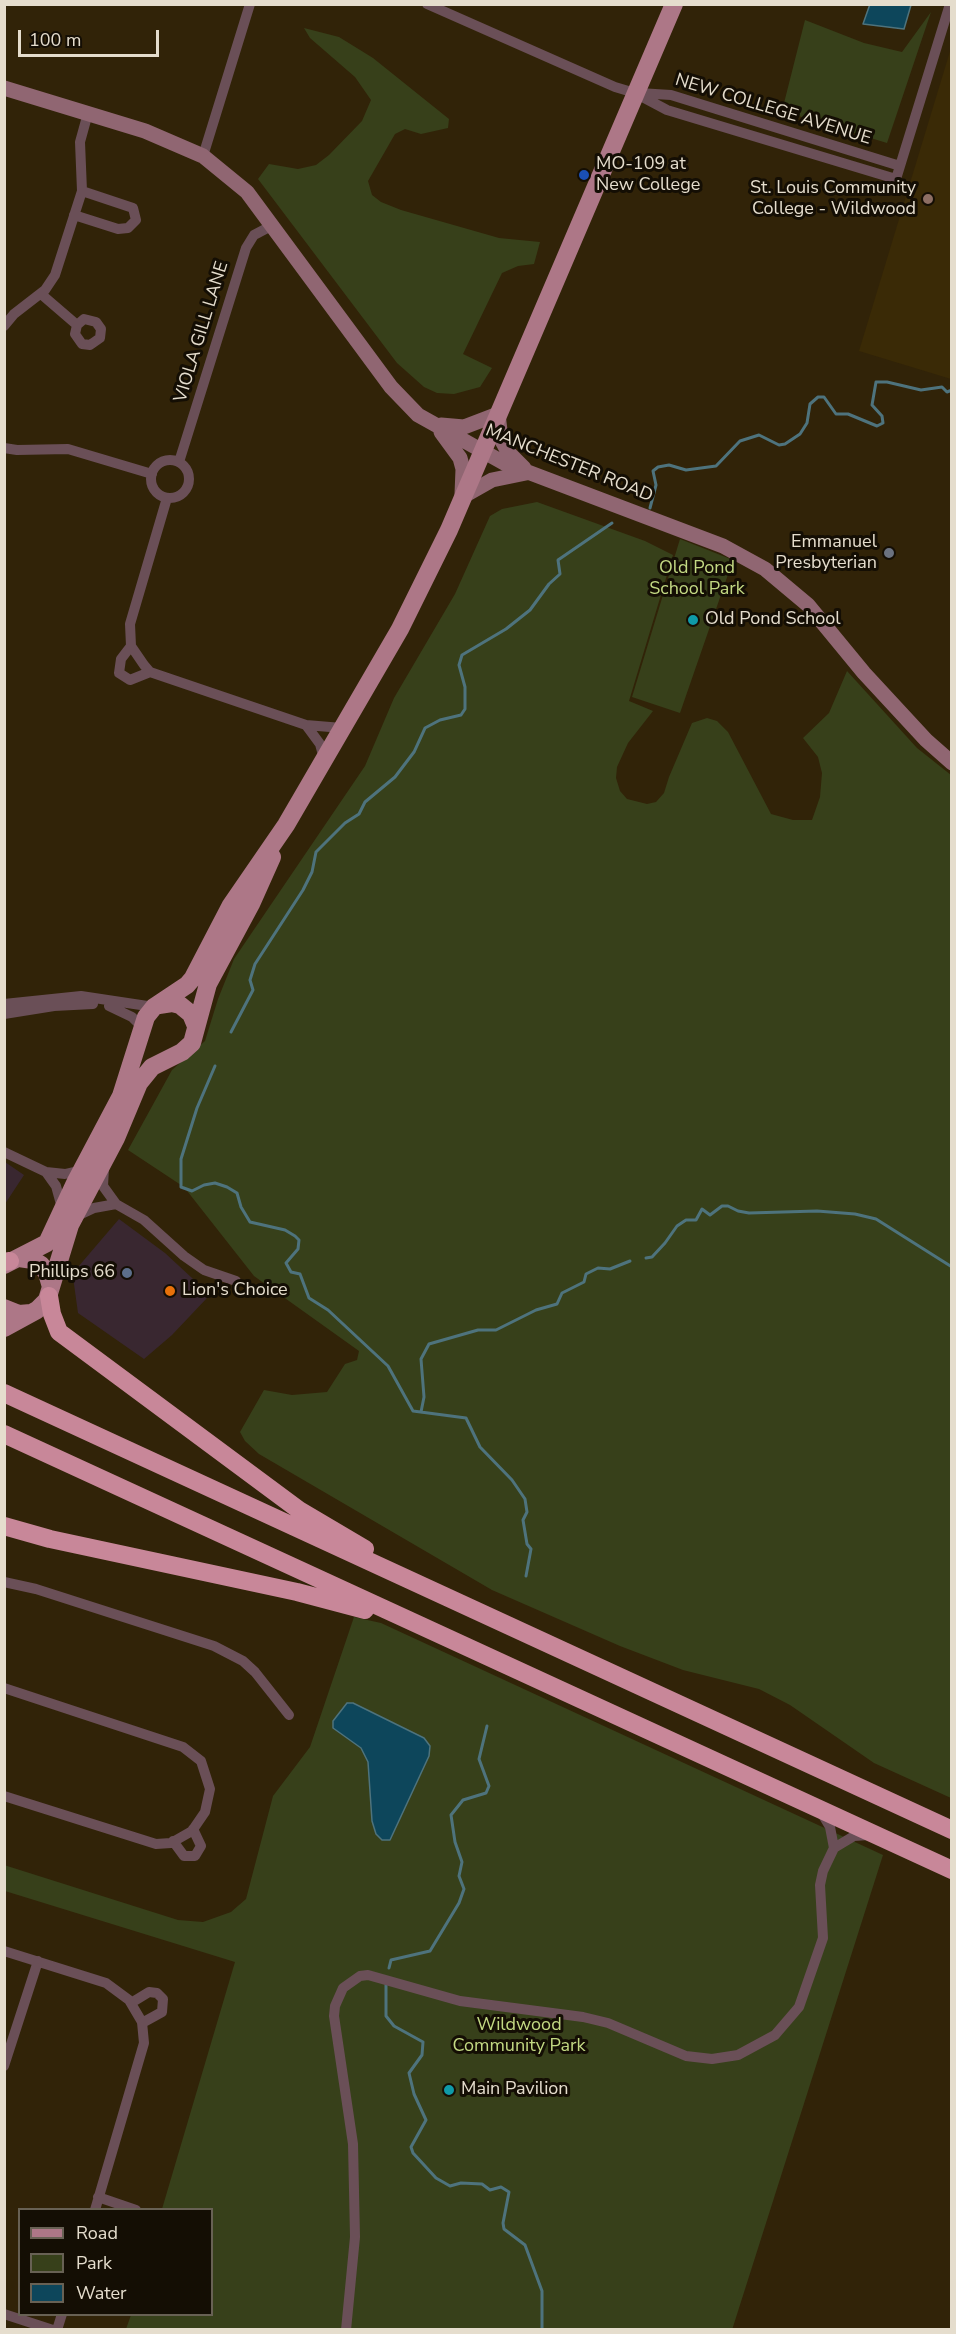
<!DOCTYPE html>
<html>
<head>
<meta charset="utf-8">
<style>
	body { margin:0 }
	#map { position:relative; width:956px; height:2334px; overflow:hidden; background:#312308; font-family:"Nunito Sans",sans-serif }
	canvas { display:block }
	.frame { position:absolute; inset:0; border:6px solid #e5ddcd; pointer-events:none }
	.legend { position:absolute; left:18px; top:2208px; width:195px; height:108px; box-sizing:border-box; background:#140e04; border:2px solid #686154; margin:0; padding:8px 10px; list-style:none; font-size:18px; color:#e5ddcd }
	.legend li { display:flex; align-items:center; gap:12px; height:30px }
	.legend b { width:30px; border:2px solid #686154 }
	.scale { position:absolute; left:18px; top:30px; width:141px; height:27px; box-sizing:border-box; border:3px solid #e5ddcd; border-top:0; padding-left:8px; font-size:18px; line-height:21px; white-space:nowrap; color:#e5ddcd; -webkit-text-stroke:4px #140e04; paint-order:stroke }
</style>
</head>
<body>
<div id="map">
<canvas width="956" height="2334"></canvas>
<div class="frame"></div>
<ul class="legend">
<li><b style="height:8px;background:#ad7787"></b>Road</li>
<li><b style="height:16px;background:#37401a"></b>Park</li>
<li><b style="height:16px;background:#0d465b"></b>Water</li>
</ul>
<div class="scale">100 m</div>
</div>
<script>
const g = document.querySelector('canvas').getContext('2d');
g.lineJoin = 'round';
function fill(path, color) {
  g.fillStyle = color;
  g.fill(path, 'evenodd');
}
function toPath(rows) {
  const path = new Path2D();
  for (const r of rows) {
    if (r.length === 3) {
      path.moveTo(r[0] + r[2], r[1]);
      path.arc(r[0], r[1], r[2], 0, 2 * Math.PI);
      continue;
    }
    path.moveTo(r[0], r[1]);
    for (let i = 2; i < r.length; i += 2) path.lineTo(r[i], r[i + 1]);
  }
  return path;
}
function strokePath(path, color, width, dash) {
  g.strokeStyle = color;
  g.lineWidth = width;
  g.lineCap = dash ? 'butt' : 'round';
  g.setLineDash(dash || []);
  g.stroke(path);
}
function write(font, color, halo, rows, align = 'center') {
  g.font = font + ' "Nunito Sans",sans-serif';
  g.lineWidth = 6;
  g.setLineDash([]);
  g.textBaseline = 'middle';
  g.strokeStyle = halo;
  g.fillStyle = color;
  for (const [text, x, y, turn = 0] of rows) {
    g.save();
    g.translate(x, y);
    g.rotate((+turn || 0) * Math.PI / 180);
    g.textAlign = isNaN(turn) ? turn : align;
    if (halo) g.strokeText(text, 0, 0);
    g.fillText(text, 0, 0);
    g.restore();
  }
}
const commercial = toPath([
	[5,1162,24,1175,5,1204],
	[119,1219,165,1253,205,1290,207,1298,172,1335,144,1359,78,1313,73,1277,78,1267]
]);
const built = toPath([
	[951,48,951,379,859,351]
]);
const green = toPath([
	[931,12,887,143,782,111,805,20,864,43,902,52],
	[304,28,339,37,373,58,449,119,448,128,421,134,405,129,395,134,368,181,372,195,381,202,401,210,499,238,540,242,534,264,518,266,502,273,463,354,492,368,480,387,454,394,437,393,424,387,397,363,258,179,269,164,298,169,316,165,329,155,362,121,371,100,355,77,310,38],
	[537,502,645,541,673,555,629,701,653,711,628,743,617,767,616,778,620,791,627,799,647,804,656,802,664,793,669,777,692,723,707,718,717,721,728,732,771,814,793,820,812,820,820,797,822,773,818,757,803,738,829,713,847,671,917,748,951,775,951,1798,874,1763,790,1705,759,1689,683,1670,620,1646,492,1590,259,1454,245,1441,240,1432,264,1390,292,1395,327,1392,345,1364,357,1360,359,1351,254,1276,184,1187,128,1150,172,1070,205,1041,218,999,234,959,365,766,394,698,455,594,490,516,502,509],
	[680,539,733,560,680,713,632,697],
	[354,1617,381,1623,883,1855,732,2330,126,2329,131,2315,212,2314,212,2210,162,2209,235,1962,5,1891,4,1865,178,1920,203,1922,231,1912,246,1899,273,1796,310,1747]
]);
const water = toPath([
	[870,4,911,5,904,29,863,24,870,4],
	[347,1703,353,1703,424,1738,430,1746,429,1756,390,1840,382,1840,376,1834,372,1821,368,1762,361,1748,333,1728,333,1721,347,1703]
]);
const stream = toPath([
	[650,508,656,485,653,471,658,467,669,465,686,470,716,466,740,441,759,435,779,445,785,444,800,434,807,423,810,404,818,397,824,397,836,414,848,414,877,426,883,423,882,416,872,405,876,382,887,382,921,390,942,387,947,392,952,390],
	[231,1032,253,990,250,980,255,964,303,890,312,872,316,852,345,823,359,814,365,802,395,777,414,752,425,728,440,720,461,715,465,709,465,687,459,665,462,655,506,629,530,610,549,584,560,574,558,560,612,523],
	[215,1066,197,1108,181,1159,181,1187,192,1191,204,1185,215,1183,227,1187,237,1193,241,1207,250,1222,285,1230,295,1236,299,1240,298,1249,286,1263,291,1272,300,1274,309,1298,328,1310,388,1366,413,1411,466,1418,480,1447,512,1480,525,1499,527,1512,523,1520,527,1544,531,1549,526,1576],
	[646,1258,652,1257,665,1243,677,1226,686,1220,696,1220,702,1209,710,1215,722,1206,728,1206,738,1211,749,1213,817,1211,855,1214,876,1219,952,1267],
	[421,1412,424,1397,421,1359,429,1344,478,1330,496,1330,536,1310,557,1304,562,1293,584,1282,586,1274,598,1268,610,1269,630,1261],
	[389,1968,391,1960,430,1951,459,1903,464,1889,459,1876,462,1862,455,1842,451,1815,463,1800,486,1793,489,1786,479,1759,487,1726],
	[386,1985,386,2016,394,2026,423,2042,422,2055,409,2073,414,2094,426,2120,411,2147,413,2153,436,2178,450,2186,461,2183,482,2184,490,2190,501,2187,509,2192,503,2223,504,2229,525,2245,542,2291,542,2330]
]);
const street = toPath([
	[427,4,615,87,635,93,667,110,896,179,950,4],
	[639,93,671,95,900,166],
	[203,156,250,4],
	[74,215,118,229,128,228,136,220,133,208,82,191],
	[41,294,77,325,84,319,96,322,101,329,100,338,90,345,82,344,75,334,77,325],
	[4,326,14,314,45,290,55,275,82,191,80,142,88,113],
	[4,448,17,450,68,449,152,474],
	[170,479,19],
	[179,462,246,248,254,235,273,225],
	[167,498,130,624,131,646,144,665,150,672,306,725,342,728],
	[131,646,121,659,119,673,130,680,150,672],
	[306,725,320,744,324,759],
	[4,1004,81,996,154,1007],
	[109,1006,132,1017,143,1028],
	[4,1014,54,1006,93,1004],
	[4,1152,46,1172,56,1186,62,1208],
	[104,1168,103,1186,116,1204,144,1220,184,1256,204,1270,236,1281],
	[46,1172,65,1174,82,1170],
	[77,1216,94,1208,116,1204],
	[4,1582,36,1589,214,1646,243,1661,255,1672,289,1715],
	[4,1688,183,1747,201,1761,210,1789,205,1812,192,1831,171,1843,156,1844,4,1796],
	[821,1812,830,1827,834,1848],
	[173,1841,184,1856,195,1856,201,1846,193,1829],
	[4,1951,106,1983,129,2000,142,2022,144,2043,95,2210],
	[131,2003,149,1992,157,1993,163,1999,162,2012,142,2023],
	[4,2066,38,1961],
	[98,2197,136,2210],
	[4,2314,53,2330],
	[57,2330,62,2314],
	[346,2330,355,2237,353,2144,334,2016,335,2006,343,1988,360,1976,368,1975,460,2001,583,2017,608,2023,686,2056,712,2059,738,2055,775,2035,799,2007,823,1938,820,1885,823,1871,834,1848,854,1836,869,1835]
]);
const secondary = toPath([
	[4,88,145,131,203,156,247,192,391,387,418,415,504,463,723,546,765,569,808,605,864,673,926,740,952,763],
	[441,425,464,427,498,414,501,439,508,452,524,468],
	[441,432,460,458,463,469,462,494],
	[462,497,492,480,526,473]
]);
const primary = toPath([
	[159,1005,172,1003,180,1005,191,1014,196,1026],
	[19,1258,33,1260,41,1265,47,1273,51,1287],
	[4,1265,47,1243,75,1183,121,1096,146,1017,154,1007,187,985,193,978,231,905,286,825,400,629,449,530,674,4],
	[4,1308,19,1314,31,1313],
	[4,1328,37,1310,47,1300,70,1225,116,1138,139,1083,152,1067,182,1052,192,1043,208,984,251,904,272,857]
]);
const highway = toPath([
	[4,1262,10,1261],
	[49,1296,52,1314,59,1332,299,1510,365,1549],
	[4,1393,952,1830],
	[4,1434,952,1870],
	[4,1526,50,1539,297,1592,365,1610]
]);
const markers = [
	[584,175,6,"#1a4fb4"],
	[928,199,6,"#8d6e63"],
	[889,553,6,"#6b7280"],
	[693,620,6,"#0f9aa8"],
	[127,1273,6,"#5c6f8a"],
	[170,1291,6,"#e8710a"],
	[449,2090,6,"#0f9aa8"]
];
const streetNames = [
	["NEW COLLEGE AVENUE",773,110,17],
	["VIOLA GILL LANE",202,332,-73],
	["MANCHESTER ROAD",569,464,22]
];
const poiNames = [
	["MO-109 at",596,165],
	["New College",596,186],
	["St. Louis Community",916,189,"right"],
	["College - Wildwood",916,210,"right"],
	["Emmanuel",877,543,"right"],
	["Presbyterian",877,564,"right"],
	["Old Pond School",705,620],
	["Phillips 66",115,1273,"right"],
	["Lion's Choice",182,1291],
	["Main Pavilion",461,2090]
];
const parkNames = [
	["Old Pond",697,569],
	["School Park",697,590],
	["Wildwood",519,2026],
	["Community Park",519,2047]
];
fill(commercial, '#392730');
fill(built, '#3a2a06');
fill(green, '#37401a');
fill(water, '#0d465b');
strokePath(water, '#4e737d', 1.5);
strokePath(stream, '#4e737d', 3);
strokePath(street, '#6a4f57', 10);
strokePath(secondary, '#906672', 15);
strokePath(primary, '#ad7787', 18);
strokePath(highway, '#c88799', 18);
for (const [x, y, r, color] of markers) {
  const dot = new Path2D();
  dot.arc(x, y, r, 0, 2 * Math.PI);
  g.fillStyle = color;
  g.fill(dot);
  strokePath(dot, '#140e04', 2);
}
write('18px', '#e5ddcd', '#140e04', streetNames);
write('18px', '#e5ddcd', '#140e04', poiNames, 'left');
write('18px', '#c3d983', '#140e04', parkNames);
</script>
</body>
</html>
